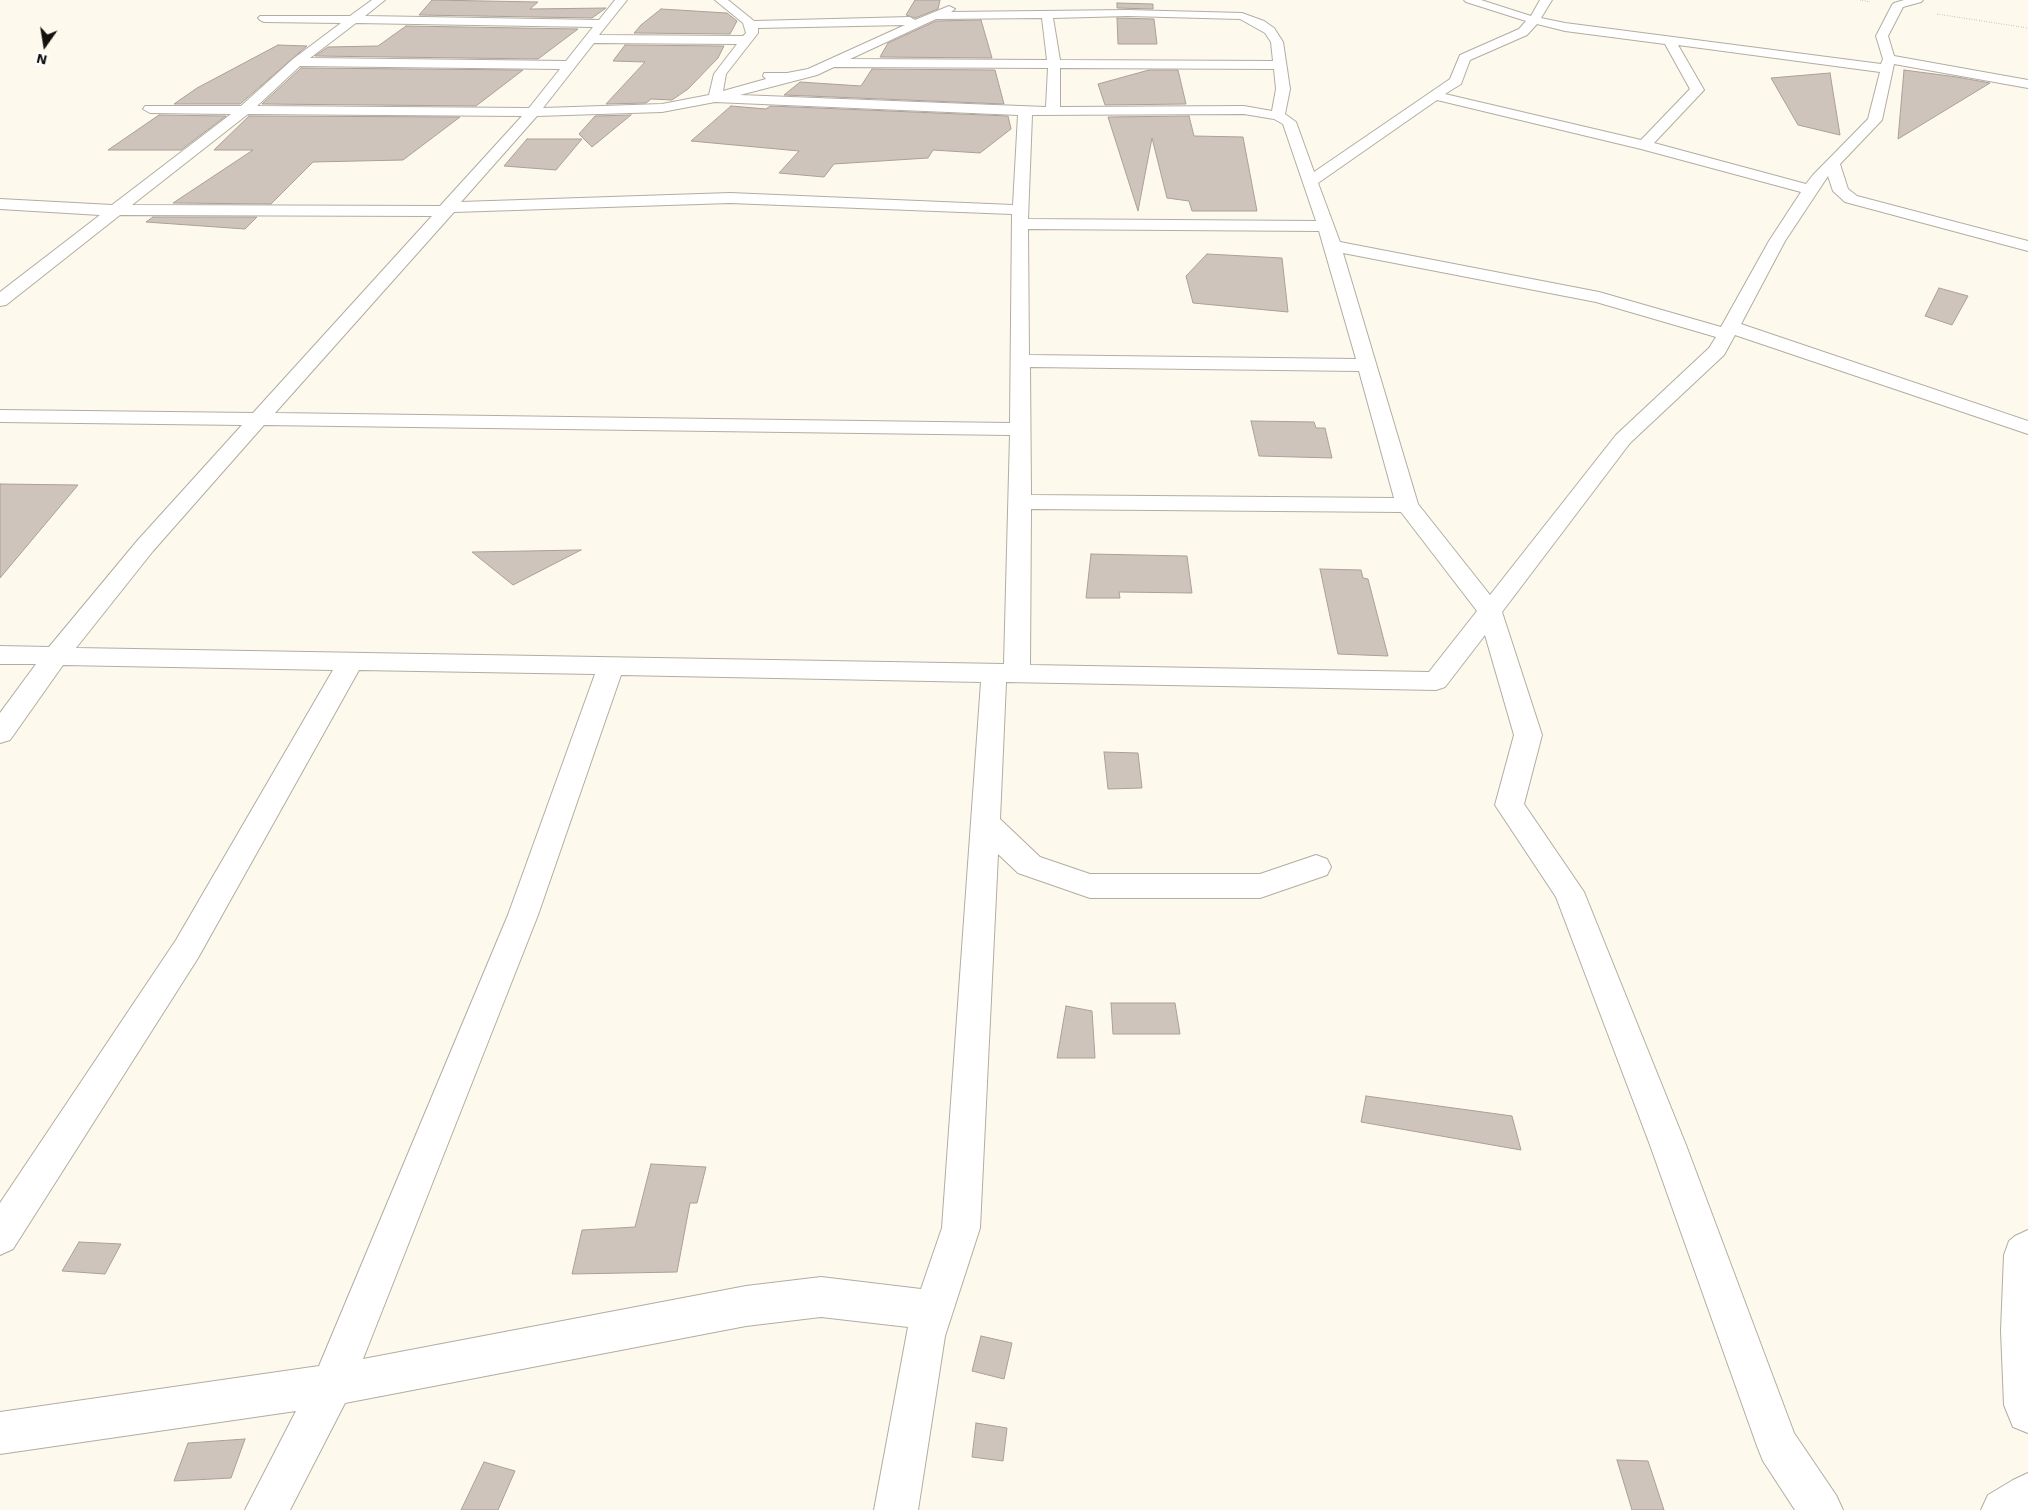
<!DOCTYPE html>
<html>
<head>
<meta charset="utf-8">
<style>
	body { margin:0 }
	#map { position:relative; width:2028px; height:1510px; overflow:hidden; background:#fef9ed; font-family:"Work Sans",sans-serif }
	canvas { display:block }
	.north { position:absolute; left:20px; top:20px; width:50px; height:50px; -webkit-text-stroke:4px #fff; paint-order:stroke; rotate:193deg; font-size:14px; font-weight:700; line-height:20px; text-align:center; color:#14120e }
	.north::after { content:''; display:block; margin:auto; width:18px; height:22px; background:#14120e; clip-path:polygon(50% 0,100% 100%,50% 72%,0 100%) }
</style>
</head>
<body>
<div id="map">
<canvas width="2028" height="1510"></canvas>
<div class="north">N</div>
</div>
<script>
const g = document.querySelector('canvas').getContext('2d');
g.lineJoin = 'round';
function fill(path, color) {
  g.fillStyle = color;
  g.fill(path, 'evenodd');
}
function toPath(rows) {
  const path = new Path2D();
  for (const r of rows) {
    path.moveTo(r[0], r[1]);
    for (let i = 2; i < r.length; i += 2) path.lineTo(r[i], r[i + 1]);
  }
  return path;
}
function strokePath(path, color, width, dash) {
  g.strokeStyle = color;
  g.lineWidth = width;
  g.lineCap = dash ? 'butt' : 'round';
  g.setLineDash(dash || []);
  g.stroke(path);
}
const building = toPath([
	[432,0,538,2,530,9,606,8,592,18,419,15,432,0],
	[915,0,940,0,938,9,915,18,906,15,915,0],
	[1117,3,1153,4,1153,9,1117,8,1117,3],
	[661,9,727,13,737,21,730,34,634,33,641,25,661,9],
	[1117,18,1154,19,1157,44,1118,44,1117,18],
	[981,20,992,58,880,57,888,43,936,21,981,20],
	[406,26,578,29,538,59,315,56,328,47,378,46,406,26],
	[278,45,307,46,240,104,174,104,197,88,278,45],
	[625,45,724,46,718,58,688,89,672,100,651,99,646,103,606,104,645,62,613,61,625,45],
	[301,68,523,70,476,106,262,104,301,68],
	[872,69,995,70,1004,104,784,95,800,82,861,86,872,69],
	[1149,70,1178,70,1186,104,1105,105,1098,84,1149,70],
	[1904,70,1957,77,1990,83,1898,139,1904,70],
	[1830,73,1840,135,1798,125,1771,78,1830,73],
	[731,106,766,109,770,106,1008,116,1011,129,980,153,933,150,928,158,834,164,824,177,779,173,799,151,691,141,731,106],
	[159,115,226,116,181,150,108,150,159,115],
	[631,115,592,147,579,134,595,116,631,115],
	[249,116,460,117,403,160,313,162,271,204,173,203,253,150,214,150,249,116],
	[1189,116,1194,136,1243,137,1257,211,1192,211,1189,201,1167,198,1152,138,1138,211,1108,117,1189,116],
	[527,139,582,139,556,170,504,166,527,139],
	[153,217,257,217,245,229,146,222,153,217],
	[1207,254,1282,258,1288,312,1193,303,1186,276,1207,254],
	[1939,288,1968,296,1952,325,1925,316,1939,288],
	[1251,421,1314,422,1316,428,1325,428,1332,458,1259,456,1251,421],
	[0,484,78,485,0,578,0,484],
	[581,550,513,585,472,552,581,550],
	[1091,554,1187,556,1192,593,1119,592,1120,598,1086,598,1091,554],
	[1320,569,1361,570,1363,578,1368,579,1388,656,1338,654,1320,569],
	[1104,752,1138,753,1142,788,1108,789,1104,752],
	[1111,1003,1175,1003,1180,1034,1113,1034,1111,1003],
	[1066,1006,1092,1011,1095,1058,1057,1058,1066,1006],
	[1366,1096,1512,1116,1521,1150,1361,1122,1366,1096],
	[651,1164,706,1167,697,1203,690,1203,677,1272,572,1274,582,1230,635,1227,651,1164],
	[79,1242,121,1244,105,1274,62,1271,79,1242],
	[981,1336,1012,1343,1004,1379,972,1371,981,1336],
	[976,1423,1007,1428,1003,1461,972,1457,976,1423],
	[245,1439,231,1478,174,1481,188,1443,245,1439],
	[1617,1460,1648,1461,1664,1510,1632,1510,1617,1460],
	[484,1462,515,1471,498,1510,461,1510,484,1462]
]);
const path = toPath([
	[1860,0,1870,2],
	[1937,14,2028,28]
]);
const minor = toPath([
	[372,0,385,0,365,16,599,20,615,0,627,0,599,35,743,36,746,33,743,23,715,0,728,0,754,21,910,17,915,20,949,6,955,9,951,12,1128,10,1242,13,1264,21,1274,28,1283,42,1290,89,1285,114,1296,122,1314,172,1450,79,1460,55,1519,29,1526,21,1466,2,1464,0,1481,0,1531,16,1540,0,1552,0,1541,18,1565,23,1881,64,1883,59,1876,36,1892,5,1894,3,1904,0,1923,0,1921,2,1903,7,1888,36,1894,56,2028,80,2028,88,1894,64,1882,120,1840,164,1848,189,1857,196,2028,241,2028,251,1845,202,1833,191,1828,176,1785,241,1741,324,2028,421,2028,434,1735,335,1724,355,1630,443,1502,612,1542,735,1524,804,1584,892,1686,1145,1794,1433,1836,1495,1843,1510,1795,1510,1763,1461,1757,1446,1650,1145,1556,897,1495,805,1514,735,1485,635,1445,687,1436,690,1006,682,1000,819,1040,857,1090,874,1260,874,1316,855,1327,859,1331,867,1327,875,1260,898,1090,898,1018,873,998,854,980,1228,945,1336,918,1510,874,1510,908,1327,821,1317,746,1326,345,1403,290,1510,245,1510,296,1411,0,1454,0,1412,319,1366,508,915,595,674,359,670,198,958,13,1249,0,1255,0,1203,176,940,333,670,63,665,10,740,0,743,0,713,36,664,0,664,0,646,49,647,137,541,242,425,0,422,0,410,253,413,432,216,120,215,6,305,0,306,0,292,100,215,0,209,0,199,112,205,231,114,150,113,143,109,145,106,241,106,293,59,341,23,264,22,260,20,258,18,260,16,350,16,372,0],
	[1128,16,1240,19,1265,33,1271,42,1273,61,1060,60,1053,18,1128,16],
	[1042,18,1047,60,850,59,936,19,1042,18],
	[356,23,593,27,566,61,310,58,356,23],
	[1537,24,1565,31,1665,44,1690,89,1641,140,1445,94,1461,84,1470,60,1527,35,1537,24],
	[905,25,808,69,787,73,764,73,763,76,766,79,723,91,726,74,758,33,758,28,905,25],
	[594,43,737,44,714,74,709,95,662,104,543,108,594,43],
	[1678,45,1880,72,1868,119,1813,175,1806,184,1654,143,1704,90,1678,45],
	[300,66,560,69,529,108,257,106,300,66],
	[834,67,1048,68,1046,107,740,95,817,75,834,67],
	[1060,68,1274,69,1276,89,1272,111,1244,106,1060,107,1060,68],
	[1437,100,1641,149,1801,192,1769,241,1721,327,1599,292,1340,242,1318,183,1437,100],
	[715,102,1018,115,1013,205,730,193,461,202,537,116,662,112,715,102],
	[248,114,522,116,440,206,132,205,248,114],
	[1244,114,1274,119,1283,124,1316,221,1028,219,1032,115,1244,114],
	[730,203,1012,214,1010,423,275,413,454,212,730,203],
	[1028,229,1319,231,1356,359,1029,355,1028,229],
	[1343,253,1596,302,1716,337,1709,348,1616,435,1490,595,1418,504,1343,253],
	[1030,367,1359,371,1394,498,1031,495,1030,367],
	[264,425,1010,435,1004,664,76,648,153,551,264,425],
	[1031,509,1401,512,1477,611,1429,672,1030,665,1031,509],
	[621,675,981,682,942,1228,921,1289,821,1277,746,1286,363,1359,538,915,621,675],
	[2028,1230,2028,1433,2013,1427,2004,1405,2001,1331,2004,1255,2009,1241,2015,1236,2028,1230],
	[2028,1473,2028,1510,1981,1510,1988,1495,2013,1480,2028,1473]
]);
fill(building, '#cec4bc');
strokePath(building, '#aaa098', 1);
strokePath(minor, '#b2ada2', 2);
strokePath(path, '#939087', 1, [0.5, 2]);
fill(minor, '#fff');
</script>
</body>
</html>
